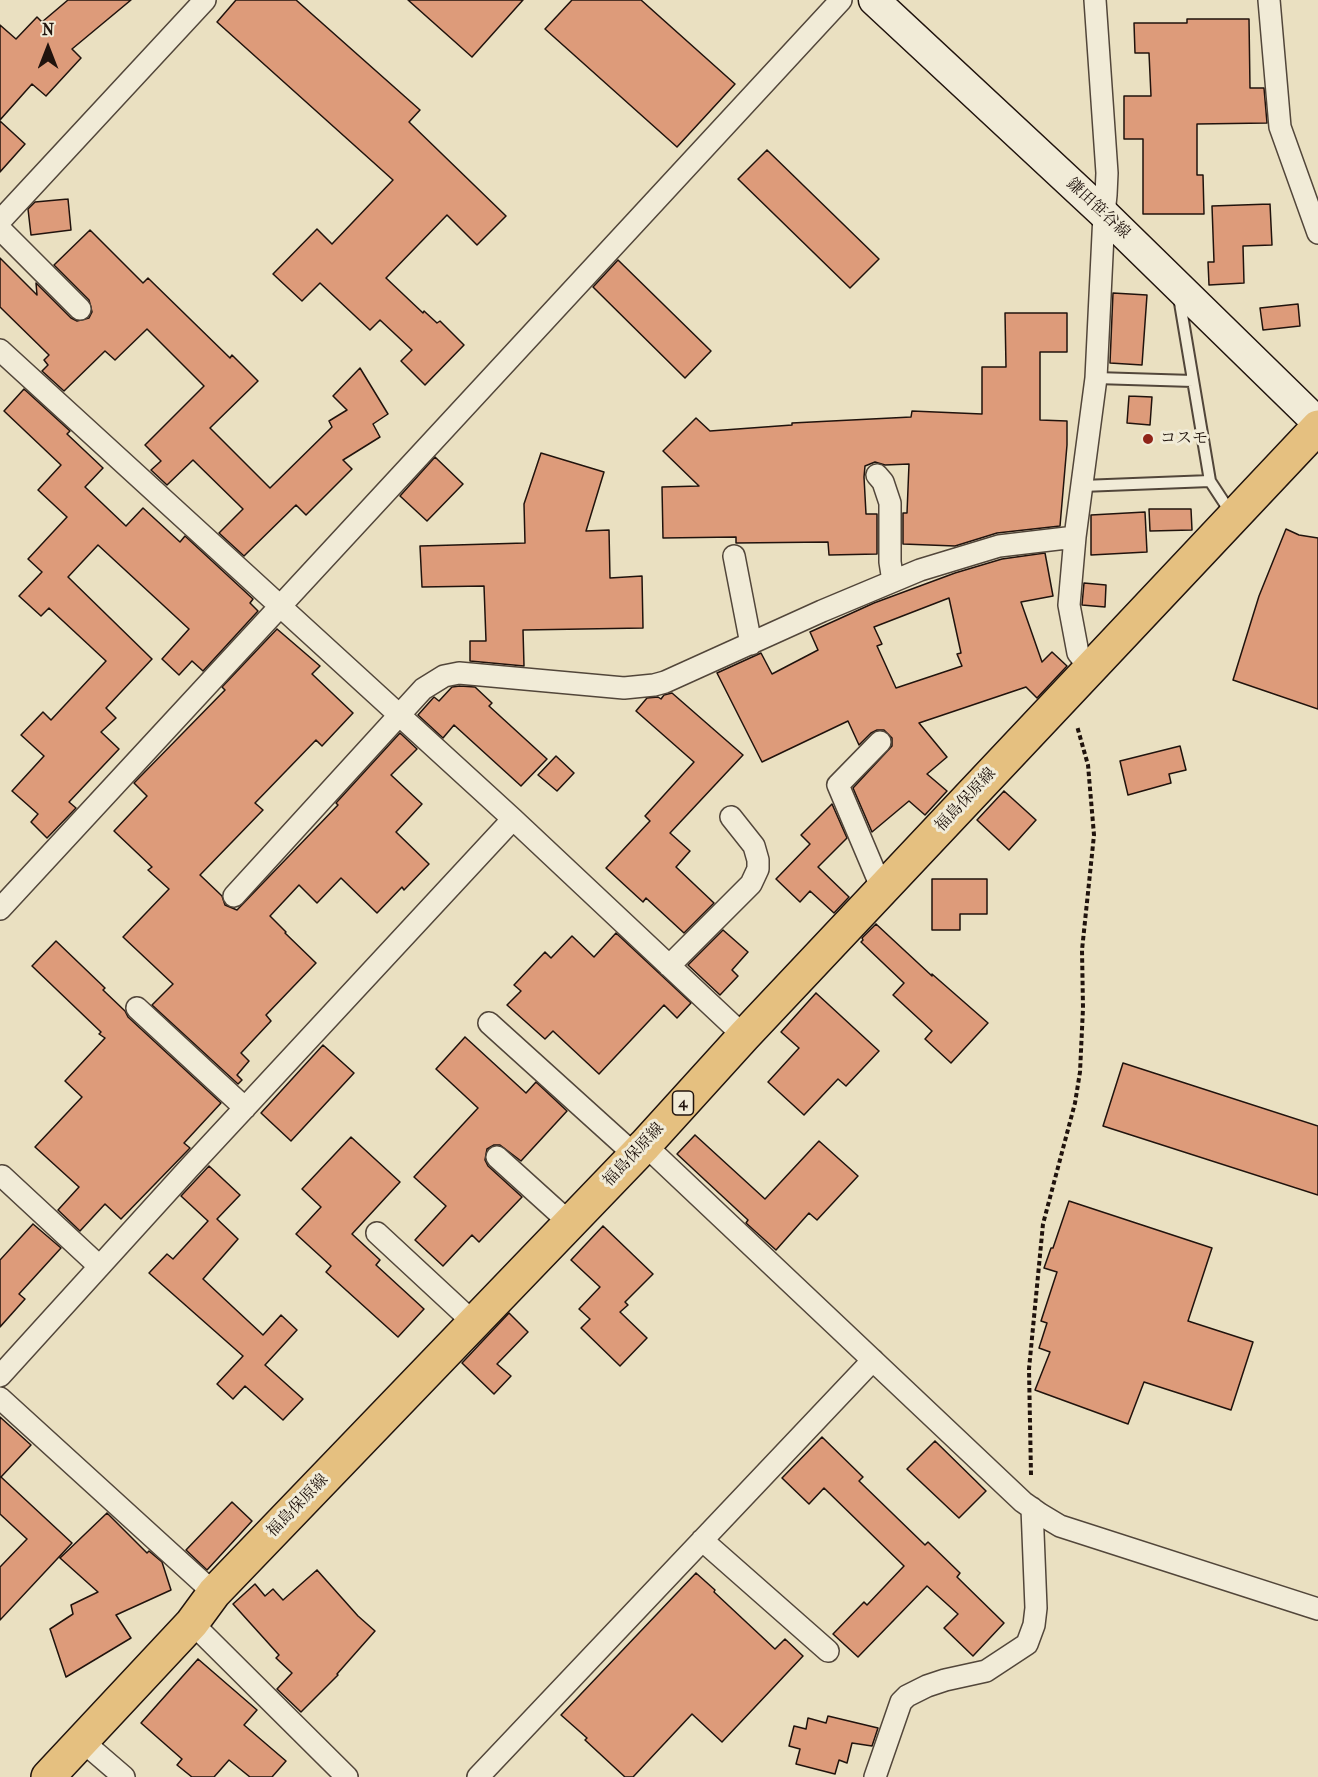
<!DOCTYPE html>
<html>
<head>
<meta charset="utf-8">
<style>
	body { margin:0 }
	#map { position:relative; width:1318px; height:1777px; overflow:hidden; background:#eae0c1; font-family:"IM FELL French Canon",serif }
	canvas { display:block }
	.north { position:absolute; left:18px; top:18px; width:60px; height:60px; -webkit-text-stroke:4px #f1ebd7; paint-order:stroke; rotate:0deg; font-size:16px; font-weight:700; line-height:24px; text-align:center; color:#20130d }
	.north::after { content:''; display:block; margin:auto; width:21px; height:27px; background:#20130d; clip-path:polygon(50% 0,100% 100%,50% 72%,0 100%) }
</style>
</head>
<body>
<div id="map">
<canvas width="1318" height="1777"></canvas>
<div class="north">N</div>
</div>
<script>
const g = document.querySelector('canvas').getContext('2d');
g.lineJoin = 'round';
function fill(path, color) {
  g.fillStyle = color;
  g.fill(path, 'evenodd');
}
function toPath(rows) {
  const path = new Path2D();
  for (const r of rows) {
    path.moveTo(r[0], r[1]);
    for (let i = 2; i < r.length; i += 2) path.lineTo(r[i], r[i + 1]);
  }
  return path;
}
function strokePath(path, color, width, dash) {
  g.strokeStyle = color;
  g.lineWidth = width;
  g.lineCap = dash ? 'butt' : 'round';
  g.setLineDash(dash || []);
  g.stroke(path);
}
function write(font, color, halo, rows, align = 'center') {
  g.font = font + ' "IM FELL French Canon","Noto Serif JP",serif';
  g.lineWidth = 6;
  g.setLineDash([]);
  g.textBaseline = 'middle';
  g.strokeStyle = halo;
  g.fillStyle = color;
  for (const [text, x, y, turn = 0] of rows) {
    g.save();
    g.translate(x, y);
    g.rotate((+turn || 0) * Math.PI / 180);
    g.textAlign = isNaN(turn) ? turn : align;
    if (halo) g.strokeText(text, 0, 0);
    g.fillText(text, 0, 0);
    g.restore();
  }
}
const building = toPath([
	[68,0,131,0,72,49,81,58,46,96,32,84,0,120,0,25,16,39,37,17,42,22,68,0],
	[236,0,296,0,420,110,409,122,506,216,477,245,447,215,386,278,423,313,424,311,437,323,440,321,464,345,425,385,401,361,412,350,380,320,370,330,320,283,302,301,273,274,317,229,332,244,393,180,217,22,236,0],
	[408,0,523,0,472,57,408,0],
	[572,0,641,0,735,84,677,147,545,29,572,0],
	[1187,19,1249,19,1250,88,1264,88,1267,123,1197,124,1197,175,1203,175,1204,214,1143,214,1143,139,1124,139,1124,96,1151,96,1149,53,1135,53,1134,23,1187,23,1187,19],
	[0,121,25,144,0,172,0,121],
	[767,150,879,259,850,288,738,179,767,150],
	[68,199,71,230,31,235,28,209,35,202,68,199],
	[1270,204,1272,245,1243,246,1244,283,1209,285,1208,262,1214,262,1212,206,1270,204],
	[90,230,143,283,148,278,230,358,232,355,258,381,210,428,270,488,332,427,329,421,347,410,333,396,360,368,388,414,373,424,380,437,343,460,352,469,306,515,296,505,244,556,219,533,243,509,193,460,167,485,151,470,161,461,145,445,204,386,147,329,115,360,105,351,64,391,42,371,48,365,44,360,49,355,0,307,0,258,37,295,36,283,71,318,77,321,89,318,92,312,89,300,54,265,90,230],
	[618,260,711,351,685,378,593,287,618,260],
	[1113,293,1147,295,1142,365,1110,363,1113,293],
	[1298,304,1300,326,1263,330,1260,308,1298,304],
	[1005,313,1067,313,1067,352,1040,352,1040,420,1067,421,1067,445,1060,526,997,533,955,546,903,544,903,513,907,513,909,464,885,465,875,462,865,466,864,477,866,514,877,514,877,554,829,555,828,542,736,543,736,537,663,538,662,487,699,486,663,451,696,418,710,431,792,425,792,423,911,417,912,411,982,414,982,367,1006,367,1005,313],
	[24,389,70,431,67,434,103,468,85,487,126,526,143,508,180,542,185,536,253,599,250,603,258,611,203,671,192,661,179,675,162,659,189,629,98,545,68,577,152,659,106,708,116,718,101,732,119,749,69,802,76,808,47,838,31,822,38,814,12,791,44,756,21,735,43,712,51,720,106,661,49,608,41,616,19,596,42,572,28,559,67,517,38,490,61,465,4,411,24,389],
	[1129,396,1152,397,1150,425,1127,423,1129,396],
	[541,453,604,472,586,531,609,530,610,578,642,576,643,628,523,630,524,666,470,661,470,641,486,641,484,586,422,587,420,546,525,543,524,504,541,453],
	[435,457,463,484,427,521,400,496,435,457],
	[1149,509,1191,509,1192,530,1150,531,1149,509],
	[1145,512,1147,552,1091,555,1091,515,1145,512],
	[1286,529,1299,535,1318,538,1318,709,1233,680,1259,596,1286,529],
	[1045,553,1053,596,1021,602,1042,662,1052,652,1067,666,1037,698,1026,687,919,723,947,757,927,774,947,791,925,815,909,801,872,832,853,788,892,746,892,738,884,730,877,730,871,733,859,745,848,721,762,762,717,673,761,653,772,674,818,650,810,632,874,603,955,573,1002,559,1045,553],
	[949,598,961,653,957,654,962,666,896,688,877,646,882,644,874,627,949,598],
	[1084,583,1106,585,1105,607,1082,605,1084,583],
	[277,629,320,666,312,674,353,713,322,746,316,740,255,803,263,810,200,875,222,896,225,905,237,910,338,805,336,803,400,733,417,749,391,775,422,804,396,832,429,864,404,890,402,887,377,913,341,878,317,903,299,885,270,916,286,932,285,933,316,963,266,1015,271,1021,241,1053,249,1061,237,1075,242,1080,238,1084,152,1005,173,984,123,937,169,889,148,870,152,867,114,831,147,796,134,783,225,690,222,687,277,629],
	[460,686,475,687,492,703,489,706,547,759,521,786,454,725,443,738,418,715,434,697,439,701,452,687,460,686],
	[672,693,743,755,670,833,690,851,676,867,714,903,684,933,646,898,643,902,606,868,650,821,645,816,694,762,636,711,647,698,658,697,661,699,664,695,672,693],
	[1180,746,1186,770,1169,774,1171,783,1128,795,1120,761,1180,746],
	[556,756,574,773,557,791,538,775,556,756],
	[1004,791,1036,820,1009,850,977,820,1004,791],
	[832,804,847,838,818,867,849,897,834,913,810,891,800,902,776,879,810,844,801,835,832,804],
	[932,879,987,879,987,914,960,914,960,930,932,930,932,879],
	[876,924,932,976,932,974,988,1023,951,1063,925,1039,932,1031,893,995,904,983,861,942,863,940,862,938,876,924],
	[723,930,748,952,732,970,738,976,720,995,688,965,723,930],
	[616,933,691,1003,677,1018,664,1005,599,1074,553,1031,545,1039,507,1005,521,991,514,985,545,952,551,958,572,936,594,957,616,933],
	[56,941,105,988,103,990,125,1011,128,1017,221,1103,184,1143,190,1148,121,1219,105,1204,80,1231,58,1210,79,1187,35,1147,82,1097,65,1081,105,1038,99,1034,101,1032,32,966,56,941],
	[816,993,879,1051,846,1086,838,1079,804,1115,768,1082,799,1048,781,1032,816,993],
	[465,1037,526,1093,536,1082,567,1111,521,1161,500,1145,494,1145,487,1149,485,1160,488,1166,522,1197,479,1242,472,1235,443,1266,415,1240,446,1206,414,1177,478,1108,436,1069,465,1037],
	[323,1045,354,1073,291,1141,261,1113,323,1045],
	[1123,1063,1318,1126,1318,1195,1103,1126,1123,1063],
	[695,1135,765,1199,819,1141,858,1176,817,1220,809,1213,776,1250,746,1223,748,1220,677,1154,695,1135],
	[351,1137,400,1182,352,1234,380,1260,376,1265,424,1309,398,1337,326,1272,331,1266,296,1234,321,1207,302,1189,351,1137],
	[209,1166,240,1195,217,1219,238,1239,203,1279,263,1335,281,1315,297,1330,265,1365,303,1399,283,1420,245,1386,233,1399,217,1384,243,1356,149,1273,167,1254,173,1259,208,1221,181,1196,209,1166],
	[1069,1201,1212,1248,1188,1321,1253,1342,1231,1410,1144,1382,1128,1424,1035,1390,1050,1352,1039,1348,1047,1323,1041,1321,1057,1272,1044,1268,1051,1248,1053,1248,1069,1201],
	[33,1224,61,1248,19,1294,25,1299,0,1327,0,1260,33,1224],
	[603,1226,653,1274,625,1302,628,1305,620,1312,647,1338,620,1366,581,1328,590,1319,579,1309,600,1287,571,1260,603,1226],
	[509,1313,528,1332,497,1364,511,1376,494,1394,462,1363,509,1313],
	[0,1417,31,1445,1,1477,72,1543,0,1620,0,1567,27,1539,0,1514,0,1417],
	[822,1437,863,1477,859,1481,925,1545,928,1542,960,1573,957,1577,1004,1623,973,1656,944,1628,958,1614,927,1586,858,1657,833,1634,864,1602,867,1605,904,1566,824,1488,809,1504,782,1478,822,1437],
	[935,1441,986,1491,959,1518,907,1469,935,1441],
	[232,1502,252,1521,207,1570,186,1550,232,1502],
	[107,1513,147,1553,149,1551,162,1562,171,1590,116,1615,131,1638,66,1677,50,1629,73,1614,71,1605,98,1592,60,1558,107,1513],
	[317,1570,358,1616,375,1631,337,1674,338,1675,301,1712,277,1689,292,1673,276,1658,279,1655,233,1604,255,1584,265,1596,273,1589,283,1600,317,1570],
	[696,1573,715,1590,714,1592,775,1649,785,1639,803,1656,722,1742,692,1714,633,1777,625,1777,585,1740,587,1738,561,1715,696,1573],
	[198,1659,257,1710,244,1725,286,1761,272,1777,250,1777,229,1760,214,1777,192,1777,177,1765,182,1759,141,1723,198,1659],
	[828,1716,878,1728,872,1746,852,1743,847,1763,839,1760,835,1774,796,1764,800,1749,789,1746,794,1726,806,1729,808,1718,826,1723,828,1716]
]);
const path = toPath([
	[1031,1475,1029,1369,1043,1224,1075,1103,1080,1072,1083,1008,1082,950,1094,835,1088,765,1077,726]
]);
const lane = toPath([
	[1179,297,1210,481,1231,513],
	[1096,378,1193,381],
	[1082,486,1210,481]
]);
const street = toPath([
	[1269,0,1280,127,1318,233],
	[0,221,205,0],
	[0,229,80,309],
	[0,350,513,819,744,1036],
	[877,475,883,482,890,503,890,562,893,581],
	[734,556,751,644],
	[1090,668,1078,653,1069,605,1075,537,1096,378,1104,214,1106,195,1107,173,1095,0],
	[880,742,838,785,882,889],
	[234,896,423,689,444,676,459,673,624,688,654,685,665,682,822,611,920,570,999,546,1075,537],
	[0,909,841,0],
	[669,966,751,884,758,869,758,860,754,846,731,817],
	[137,1008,245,1108],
	[489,1023,635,1155],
	[645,1145,1023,1502,1040,1514,1060,1526,1318,1609],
	[497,1157,570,1223],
	[2,1176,99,1266],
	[377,1233,474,1323],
	[0,1376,189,1168,513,819],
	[0,1398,214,1593],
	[702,1540,828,1651],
	[192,1623,347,1777],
	[81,1740,124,1777],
	[478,1777,873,1360],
	[875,1777,901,1702,907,1696,927,1686,945,1680,986,1671,1027,1644,1034,1625,1036,1608,1032,1508]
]);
const secondary = toPath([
	[874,0,1104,214,1318,423]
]);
const primary = toPath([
	[48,1777,192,1623,214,1593,645,1145,744,1036,1318,427]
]);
const markers = [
	[1148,439,6,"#8f2418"]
];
const shields = [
	[683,1103,21]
];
const shieldNames = [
	["4",683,1103]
];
const streetNames = [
	["鎌田笹谷線",1098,209,43],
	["福島保原線",966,800,-47],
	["福島保原線",634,1155,-47],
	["福島保原線",298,1506,-46]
];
const poiNames = [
	["コスモ",1160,439]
];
fill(building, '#dd9b7a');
strokePath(building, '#20130d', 1.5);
strokePath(lane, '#52463a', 14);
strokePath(street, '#52463a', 24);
strokePath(secondary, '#20130d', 33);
strokePath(primary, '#20130d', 36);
strokePath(path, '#20130d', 4, [4.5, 3]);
strokePath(lane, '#f1ebd7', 10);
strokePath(street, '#f1ebd7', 21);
strokePath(secondary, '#f1ebd7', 30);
strokePath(primary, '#e5c080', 33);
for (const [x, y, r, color] of markers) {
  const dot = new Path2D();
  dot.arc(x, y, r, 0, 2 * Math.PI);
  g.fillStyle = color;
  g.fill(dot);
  strokePath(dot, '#f1ebd7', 2);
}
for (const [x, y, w] of shields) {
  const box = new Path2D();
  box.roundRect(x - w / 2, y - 12, w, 24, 4.5);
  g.fillStyle = '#f1ebd7';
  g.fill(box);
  strokePath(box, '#20130d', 1.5);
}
write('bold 15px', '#20130d', null, shieldNames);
write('16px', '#20130d', '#f1ebd7', streetNames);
write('16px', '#20130d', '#f1ebd7', poiNames, 'left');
</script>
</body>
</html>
